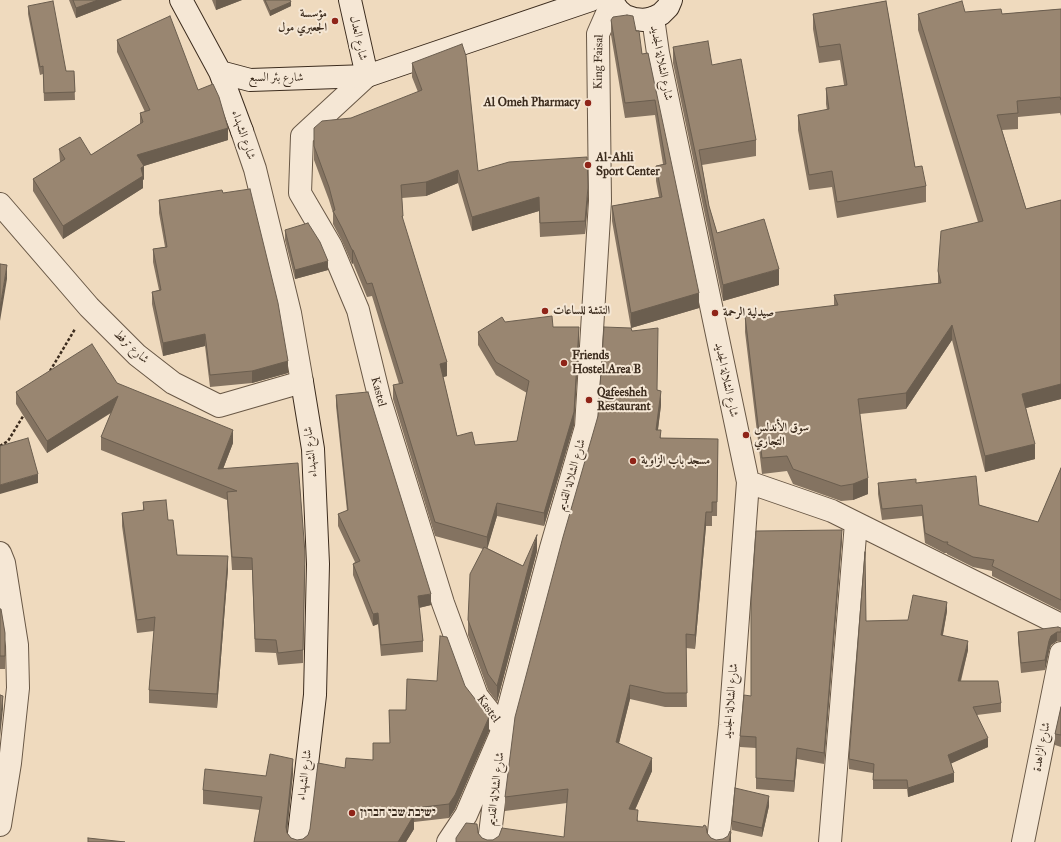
<!DOCTYPE html>
<html>
<head>
<meta charset="utf-8">
<style>
	body { margin:0 }
	canvas { display:block; background:#efdabe }
</style>
</head>
<body>
<canvas width="1061" height="842"></canvas>
<script>
const g = document.querySelector('canvas').getContext('2d');
g.lineJoin = 'round';
function toPath(rows) {
  const path = new Path2D();
  for (const r of rows) {
    path.moveTo(r[0], r[1]);
    for (let i = 2; i < r.length; i += 2) path.lineTo(r[i], r[i + 1]);
  }
  return path;
}
function strokePath(path, color, width, dash) {
  g.strokeStyle = color;
  g.lineWidth = width;
  g.lineCap = dash ? 'butt' : 'round';
  g.setLineDash(dash || []);
  g.stroke(path);
}
function fill(path, color) {
  g.fillStyle = color;
  g.fill(path, 'evenodd');
}
function write(font, color, halo, rows, align = 'center') {
  g.font = font + ' "IM FELL Great Primer",Amiri,"Frank Ruhl Libre",serif';
  g.lineWidth = 4;
  g.setLineDash([]);
  g.textBaseline = 'middle';
  g.strokeStyle = halo;
  g.fillStyle = color;
  for (const [text, x, y, turn = 0] of rows) {
    g.save();
    g.translate(x, y);
    g.rotate((+turn || 0) * Math.PI / 180);
    g.textAlign = isNaN(turn) ? turn : align;
    if (halo) g.strokeText(text, 0, 0);
    g.fillText(text, 0, 0);
    g.restore();
  }
}
const path = toPath([
	[50,371,75,329],
	[0,446,8,441,25,413]
]);
const street = toPath([
	[653,18,658,53,748,482,730,725,718,842],
	[367,76,302,136,300,193,331,246,358,310,380,400,443,603,477,696,503,729,466,815,448,842],
	[0,204,89,307,137,355,173,383,219,406,302,382,290,313,255,169,242,131],
	[748,482,832,511,1061,625],
	[0,553,4,563,17,645,18,688,10,763,0,825],
	[489,842,503,729,551,548,586,427,600,201,598,34,612,2],
	[830,842,856,523],
	[1023,842,1061,653]
]);
const secondary = toPath([
	[181,0,220,72,250,80,367,76,591,0],
	[350,0,367,76],
	[611,0,618,10,625,16,634,19,644,20,653,18,661,14,668,7,671,0],
	[220,72,242,131],
	[298,842,315,695,318,564,313,449,302,382]
]);
const wall = toPath([
	[69,0,122,0,76,18],
	[212,0,242,0,216,10],
	[263,0,290,0,291,6,270,16],
	[886,1,915,167,926,186,926,202,837,218,832,187,809,190,798,130,798,115,827,110,826,104,826,88,844,85,840,60,819,63,813,29,813,14],
	[28,6,66,71,74,71,75,100,44,101,43,74,40,75,28,14],
	[1061,9,1061,116,1060,113,1018,117,1018,129,1002,130,1026,209,1061,200,1061,399,1026,408,1035,459,985,472,952,340,906,409,860,414,868,494,853,500,841,501,793,484,787,471,762,474,745,332,745,316,834,306,834,295,938,283,938,271,978,222,918,30,918,14,965,12,1002,14],
	[611,20,636,31,642,54,648,53,699,308,631,328,657,390,661,405,658,430,661,438,718,439,717,516,712,516,712,526,706,526,695,649,686,648,687,707,665,707,630,699,619,743,652,771,635,810,638,821,707,833,711,838,716,840,731,842,456,842,456,838,478,833,482,838,487,840,564,837,567,803,505,811,505,797,631,328,612,221,612,206,659,197,656,181,656,166,663,164,655,115,625,118,611,35],
	[117,40,198,90,228,140,144,166,144,179,143,180,143,188,63,239,33,191,33,179,60,162,59,149,91,155,140,124,140,113,145,112,117,52],
	[673,47,712,65,756,140,756,156,702,165,709,206,717,233,779,285,723,301,673,63],
	[412,63,478,171,588,201,585,234,540,237,539,211,472,231,458,183,426,196,402,198,403,221,447,376,443,377,457,436,475,445,517,441,527,393,496,375,478,345,478,332,505,322,553,327,579,341,574,425,544,526,497,516,487,548,523,566,537,551,497,702,488,690,468,635,468,620,483,549,435,536,393,399,393,385,399,384,372,296,367,297,353,263,352,264,342,241,333,224,333,213,329,200,314,160,314,146,418,92,412,77],
	[223,193,288,373,252,383,210,387,205,346,163,356,152,304,152,292,159,290,153,262,153,249,165,247,159,213,159,200],
	[285,230,328,270,295,279,285,240],
	[117,383,233,443,223,469,305,566,303,663,278,665,276,653,255,652,252,570,232,570,227,500,101,450,101,437,111,413,47,453,16,404,16,392],
	[336,395,431,605,419,608,423,641,423,652,381,656,378,624,373,626,353,575,353,564,355,562,338,526,338,514,347,511,336,406],
	[1061,468,1061,611,992,576,992,571,973,567,947,554,947,553,944,553,925,543,922,516,882,520,878,494,878,483,916,483,979,505,1038,522],
	[143,502,168,520,177,555,228,569,217,708,149,703,149,690,154,631,137,633,122,526,122,513,143,510],
	[842,540,824,764,797,759,794,792,756,789,756,748,740,747,740,736],
	[0,609,5,633,5,669,0,669],
	[947,611,943,635,968,650,961,681,1001,703,1001,712,977,715,988,747,951,763,954,782,908,797,907,789,873,789,873,773,849,769,849,759,866,621,908,620],
	[1061,628,1061,641,1057,641,1051,645,1049,651,1045,670,1021,673,1018,641,1018,632],
	[465,686,489,731,455,809,449,818,414,822,414,829,406,842,254,842,260,810,203,804,203,790,266,776,293,773,287,832,291,838,297,840,303,839,308,835,345,768,373,760,390,743,389,710,406,710],
	[1061,707,1061,747,1055,745,1055,734],
	[769,806,762,837,732,830,732,821]
]);
const shadedWall = toPath([
	[98,0,122,0,76,18,76,8],
	[216,0,242,0,216,10],
	[291,2,291,6,270,16,270,11],
	[228,128,228,140,137,168,137,155],
	[144,166,144,179,143,180,143,188,63,239,63,226],
	[458,170,458,183,426,196,426,182],
	[588,187,588,201,585,234,585,221],
	[539,197,539,211,472,231,472,217],
	[352,250,353,250,353,263,352,264],
	[328,261,328,270,295,279,295,270],
	[7,265,7,279,0,321,0,308],
	[779,269,779,285,723,301,723,285],
	[699,293,699,308,631,328,631,313],
	[952,325,952,340,906,409,906,393],
	[579,327,579,341,574,425,544,526,544,513],
	[205,334,205,346,163,356,163,343],
	[288,361,288,373,252,383,252,371],
	[447,362,447,376,440,378,440,364],
	[1061,384,1061,399,1022,409,1022,394],
	[661,391,661,405,656,444,656,430],
	[118,396,118,408,47,453,47,441],
	[233,430,233,443,218,482,218,469],
	[1035,444,1035,459,985,472,985,456],
	[38,474,38,483,0,494,0,485],
	[868,478,868,494,853,500,853,484],
	[497,503,497,516,487,550,487,537],
	[706,512,706,526,695,649,695,635],
	[842,530,842,540,824,764,824,753],
	[537,535,537,551,497,702,497,686],
	[228,556,228,569,217,708,217,694],
	[431,594,431,605,418,608,418,596],
	[947,602,947,611,941,644,941,635],
	[378,613,378,624,373,626,373,614],
	[1057,632,1057,641,1051,645,1049,651,1045,670,1045,660,1049,641,1051,636],
	[968,641,968,650,958,690,958,681],
	[630,685,630,699,616,755,616,742],
	[3,696,3,709,0,737,0,724],
	[489,717,489,731,455,809,449,818,449,804],
	[988,738,988,747,948,765,948,755],
	[797,748,797,759,794,792,794,781],
	[652,758,652,771,629,823,629,809],
	[293,759,293,773,286,841,286,827],
	[954,773,954,782,908,797,908,788],
	[769,796,769,806,762,837,762,828],
	[414,815,414,829,406,842,398,842],
	[731,832,731,842,729,842]
]);
const building = toPath([
	[73,0,98,0,76,8,73,0],
	[265,0,290,0,291,2,270,11,265,0],
	[53,1,66,71,74,71,75,92,44,93,43,66,40,67,28,6,53,1],
	[886,1,915,167,922,166,926,186,837,202,832,171,809,175,798,115,829,109,826,88,847,85,840,44,819,47,813,14,886,1],
	[962,1,965,12,1001,9,1002,14,1061,9,1061,100,1060,97,1017,101,1018,113,997,115,1026,209,1061,200,1061,384,1022,394,1035,444,985,456,952,325,906,393,858,399,868,478,853,484,841,486,793,469,787,456,762,458,745,316,838,305,834,295,941,283,938,271,941,231,983,221,918,14,962,1],
	[627,15,633,16,636,31,639,31,642,54,648,53,699,293,631,313,612,206,662,197,656,166,666,164,655,100,625,103,611,20,613,17,627,15],
	[170,16,198,90,213,84,219,97,228,128,137,155,144,166,141,168,143,176,63,226,33,179,65,159,59,149,80,137,91,155,143,122,140,113,150,110,117,40,170,16],
	[708,41,712,65,741,59,756,140,699,150,709,206,717,233,764,219,779,269,723,285,673,47,708,41],
	[462,44,466,56,478,171,509,162,587,157,588,187,585,221,540,223,539,197,472,217,458,170,426,182,401,185,403,216,402,216,447,362,440,364,457,436,472,432,475,445,517,441,529,381,496,362,478,332,502,317,505,322,552,316,553,327,579,327,574,412,544,513,497,503,487,537,435,522,393,385,403,383,372,283,367,284,353,250,352,250,342,228,333,211,335,210,329,187,314,146,314,128,322,121,351,118,422,90,412,63,462,44],
	[250,189,278,303,288,361,252,371,210,375,205,334,163,343,152,292,161,290,153,249,167,247,159,200,222,190,223,193,250,189],
	[308,223,320,242,328,261,295,270,285,230,308,223],
	[0,264,7,265,0,308,0,264],
	[604,327,631,328,632,331,658,328,657,390,661,391,656,430,661,430,660,438,718,439,717,502,712,502,712,512,706,512,695,635,686,634,687,693,665,693,630,685,616,742,652,758,629,809,638,810,637,821,703,827,704,825,706,826,707,833,711,838,716,840,723,839,728,836,730,831,731,832,729,842,456,842,456,838,466,823,477,824,478,833,482,838,487,840,493,840,499,836,502,828,564,837,568,789,505,797,515,717,563,537,598,416,604,327],
	[92,344,117,383,233,430,218,469,298,463,305,553,303,650,278,653,276,640,255,639,252,558,232,557,227,492,237,491,101,437,118,396,47,441,16,392,92,344],
	[368,392,431,594,418,596,423,641,381,645,378,613,373,614,353,564,360,561,338,514,348,510,336,395,368,392],
	[28,438,38,474,0,485,0,446,28,438],
	[1061,468,1061,600,992,566,994,560,973,557,947,544,948,542,944,542,925,533,922,505,882,509,878,483,916,479,916,483,976,476,979,505,1038,522,1061,468],
	[166,500,168,520,173,520,177,555,228,556,217,694,149,690,155,617,137,620,122,513,144,510,143,502,166,500],
	[842,530,824,753,797,748,794,781,756,778,756,737,740,736,744,695,751,696,751,603,756,531,842,530],
	[537,535,497,686,488,674,468,620,470,574,484,547,523,566,537,535],
	[865,552,866,621,908,620,913,595,947,602,941,635,968,641,958,681,998,681,1001,703,973,707,988,738,948,755,954,773,908,788,907,780,873,780,874,764,849,759,865,552],
	[0,609,1,609,5,633,5,656,0,656,0,609],
	[1058,627,1061,628,1061,632,1057,632,1051,636,1049,641,1045,660,1021,663,1018,632,1058,627],
	[440,636,447,637,465,686,489,717,455,795,449,804,398,810,398,813,414,815,398,842,254,842,262,797,203,790,205,769,266,776,270,754,293,759,286,827,287,833,291,838,297,840,303,839,308,835,310,829,318,763,345,768,346,758,373,760,373,743,390,743,389,710,406,710,407,679,437,681,440,636],
	[0,695,3,696,0,724,0,695],
	[1061,707,1061,735,1055,734,1061,707],
	[735,788,769,796,762,828,732,821,735,788],
	[88,838,125,842,88,842,88,838]
]);
const markers = [
	[335,21,4,"#8f2418"],
	[588,103,4,"#8f2418"],
	[588,165,4,"#8f2418"],
	[545,311,4,"#8f2418"],
	[715,313,4,"#8f2418"],
	[564,363,4,"#8f2418"],
	[589,400,4,"#8f2418"],
	[746,435,4,"#8f2418"],
	[633,461,4,"#8f2418"],
	[352,813,4,"#8f2418"]
];
const poiNames = [
	["مؤسسة",327,14,"right"],
	["الجعبري مول",327,28,"right"],
	["Al Omeh Pharmacy",580,103,"right"],
	["Al-Ahli",596,158],
	["Sport Center",596,172],
	["النتشة للساعات",553,311],
	["صيدلية الرحمة",723,313],
	["Friends",572,356],
	["Hostel.Area B",572,370],
	["Qafeesheh",597,393],
	["Restaurant",597,407],
	["سوق الأندلس",754,428],
	["التجاري",754,442],
	["مسجد باب الزاوية",641,461],
	["ישיבת שבי חברון",360,813]
];
const streetNames = [
	["شارع العدل",358,38,78],
	["King Faisal",599,62,-89],
	["شارع الشلالة الجديد",661,63,79],
	["شارع بئر السبع",276,78],
	["شارع الشهداء",243,135,71],
	["شارع ترفط",131,347,43],
	["شارع الشلالة الجديد",726,380,78],
	["Kastel",378,392,75],
	["شارع الشهداء",311,452,-96],
	["شارع الشلالة القديم",572,475,-74],
	["شارع الشلالة الجديد",731,701,-85],
	["Kastel",488,709,54],
	["شارع الزاهدة",1042,747,-79],
	["شارع الشهداء",305,775,-83],
	["شارع الشلالة القديم",496,789,-83]
];
strokePath(street, '#695846', 24);
strokePath(secondary, '#3c2c1e', 24);
strokePath(path, '#3c2c1e', 2.5, [3, 2]);
strokePath(street, '#f5e7d5', 22);
strokePath(secondary, '#f5e7d5', 22);
fill(wall, '#847361');
fill(shadedWall, '#6b5e4f');
fill(building, '#998671');
strokePath(building, '#6b5e4f', 1);
for (const [x, y, r, color] of markers) {
  const dot = new Path2D();
  dot.arc(x, y, r, 0, 2 * Math.PI);
  g.fillStyle = color;
  g.fill(dot);
  strokePath(dot, '#f5e7d5', 1.5);
}
write('bold 12px', '#3c2c1e', '#f5e7d5', poiNames, 'left');
write('12px', '#3c2c1e', '#f5e7d5', streetNames);
</script>
</body>
</html>
